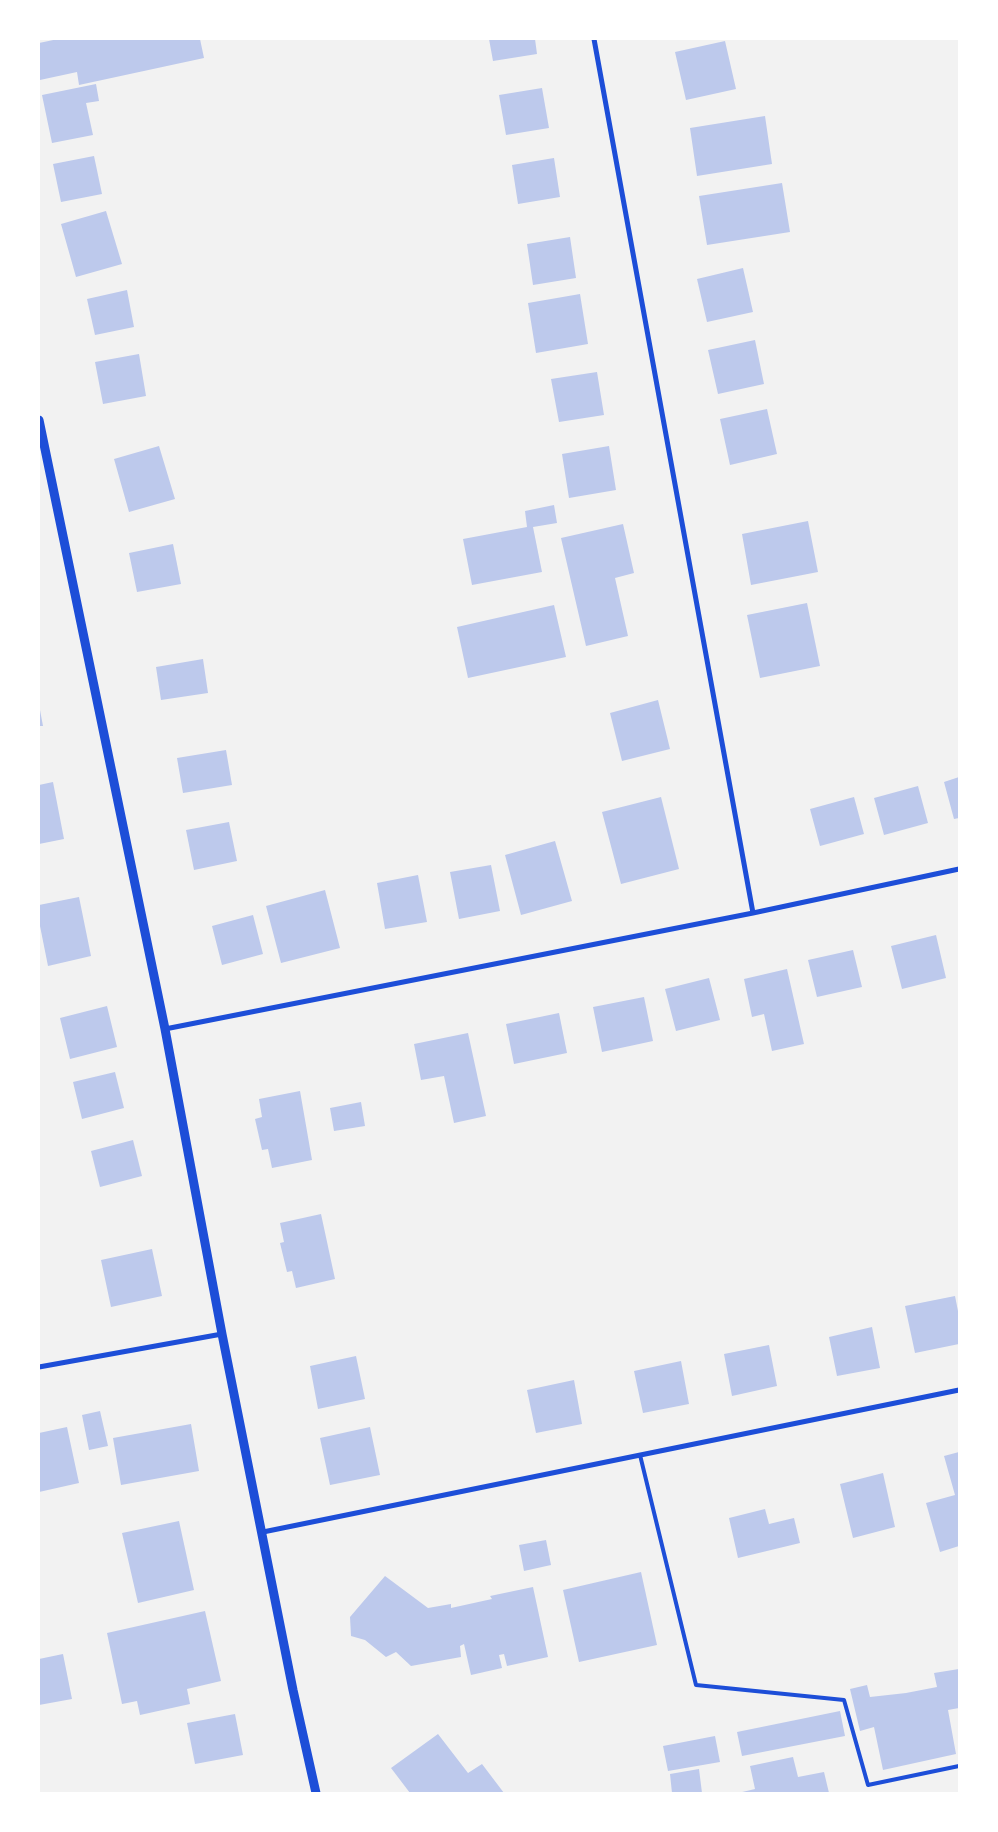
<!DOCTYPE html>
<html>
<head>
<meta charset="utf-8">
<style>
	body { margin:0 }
	#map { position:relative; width:998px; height:1832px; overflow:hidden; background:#f2f2f2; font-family:Helvetica,sans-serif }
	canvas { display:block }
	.frame { position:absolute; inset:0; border:40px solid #fff; pointer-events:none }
</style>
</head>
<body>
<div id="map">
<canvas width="998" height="1832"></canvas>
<div class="frame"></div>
</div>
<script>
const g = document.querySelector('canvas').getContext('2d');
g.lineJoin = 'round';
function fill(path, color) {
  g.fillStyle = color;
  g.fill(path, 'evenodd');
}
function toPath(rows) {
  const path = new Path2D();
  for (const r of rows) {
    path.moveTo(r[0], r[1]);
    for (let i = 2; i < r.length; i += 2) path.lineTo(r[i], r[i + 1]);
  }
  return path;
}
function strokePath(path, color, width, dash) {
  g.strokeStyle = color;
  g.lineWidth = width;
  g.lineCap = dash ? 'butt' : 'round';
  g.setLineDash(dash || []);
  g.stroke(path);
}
const building = toPath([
	[58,39,200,39,204,58,79,85,77,72,40,80,39,43],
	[489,39,535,39,537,54,493,61],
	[725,41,736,89,686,100,675,52],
	[96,84,99,101,86,103,93,135,52,143,42,95],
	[542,88,549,128,506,135,499,95],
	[765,116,772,164,697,176,690,128],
	[94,156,102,194,61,202,53,164],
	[554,158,560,197,518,204,512,165],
	[782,183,790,232,707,245,699,196],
	[106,211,122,264,76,277,61,224],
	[570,237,576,278,533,285,527,244],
	[743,268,753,312,707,322,697,279],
	[127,290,134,327,95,335,87,299],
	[580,294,588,344,536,353,528,303],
	[755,340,764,384,718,394,708,350],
	[139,354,146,396,103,404,95,362],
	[597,372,604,415,559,422,551,379],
	[767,409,777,454,730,465,720,419],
	[159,446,175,499,129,512,114,459],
	[609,446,616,490,569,498,562,454],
	[554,505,557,523,533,527,542,572,472,585,463,539,527,527,525,511],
	[808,521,818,572,751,585,742,534],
	[623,524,634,573,615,578,628,636,586,646,561,538],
	[173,544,181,584,137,592,129,553],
	[807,603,820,666,760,678,747,615],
	[554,605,566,657,468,678,457,627],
	[203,659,208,693,161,700,156,667],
	[658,700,670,749,622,761,610,713],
	[40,710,43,726,39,726,39,711],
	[226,750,232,785,183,793,177,758],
	[959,777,959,818,954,819,944,782],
	[53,782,64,839,39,844,39,785],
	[918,786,928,823,884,835,874,798],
	[661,797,679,869,621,884,602,812],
	[854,797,864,834,820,846,810,809],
	[229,822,237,861,194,870,186,830],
	[555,841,572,901,521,915,505,855],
	[491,865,500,911,459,919,450,872],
	[418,875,427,922,385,929,377,883],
	[325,890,340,948,281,963,266,906],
	[79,897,91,956,48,966,39,921,39,905],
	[253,915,263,954,222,965,212,926],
	[936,935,946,978,902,989,891,946],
	[853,950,862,987,817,997,808,960],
	[787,969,804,1044,772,1051,764,1014,752,1017,744,979],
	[709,978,720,1020,676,1031,665,989],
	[644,997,653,1041,602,1052,593,1007],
	[107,1006,117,1047,70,1059,60,1018],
	[559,1013,567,1053,514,1064,506,1024],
	[468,1033,486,1116,454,1123,444,1076,421,1080,414,1044],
	[115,1072,124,1108,82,1119,73,1082],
	[300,1091,312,1160,272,1168,268,1149,262,1150,255,1119,262,1117,259,1099],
	[361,1102,365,1126,334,1131,330,1108],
	[133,1140,142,1176,100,1187,91,1151],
	[321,1214,335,1279,296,1288,292,1271,287,1272,280,1243,284,1242,280,1223],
	[152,1249,162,1296,111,1307,101,1260],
	[955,1296,959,1316,959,1344,915,1353,905,1306],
	[872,1327,880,1368,837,1376,829,1337],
	[769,1345,777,1386,732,1396,724,1354],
	[356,1356,365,1399,318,1409,310,1366],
	[681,1361,689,1404,643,1413,634,1371],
	[574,1380,582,1424,536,1433,527,1390],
	[100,1411,108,1446,89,1450,82,1415],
	[191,1424,199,1471,121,1485,113,1438],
	[67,1427,79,1483,39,1492,39,1433],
	[370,1427,380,1475,330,1485,320,1438],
	[959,1452,959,1546,940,1552,926,1503,955,1495,944,1456],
	[883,1473,895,1527,853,1538,840,1484],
	[765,1509,769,1524,794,1518,800,1543,738,1558,729,1518],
	[179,1521,194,1590,138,1603,122,1533],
	[546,1540,551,1565,524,1571,519,1545],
	[641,1572,657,1645,579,1662,563,1590],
	[385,1576,428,1608,451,1604,451,1608,492,1599,490,1596,533,1587,548,1657,507,1666,504,1654,499,1655,502,1668,471,1675,464,1644,460,1646,461,1657,411,1666,396,1652,386,1657,365,1640,351,1636,350,1617],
	[205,1611,221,1681,187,1689,190,1704,140,1715,137,1701,122,1704,107,1633],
	[63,1654,72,1699,39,1705,39,1659],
	[959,1669,959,1708,948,1710,956,1754,883,1770,874,1727,860,1731,850,1689,867,1685,870,1697,906,1693,937,1687,934,1673],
	[840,1711,845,1736,742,1756,737,1732],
	[235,1714,243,1755,195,1764,187,1723],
	[438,1734,468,1773,482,1764,504,1793,410,1793,391,1768],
	[715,1736,720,1762,668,1771,663,1746],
	[793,1757,798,1777,824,1772,829,1793,738,1793,755,1789,750,1766],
	[699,1769,702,1793,672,1793,670,1774]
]);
const service = toPath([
	[640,1455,696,1685,844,1700,868,1785,959,1766]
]);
const minor = toPath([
	[594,39,753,913],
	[165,1029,753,913,959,869],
	[39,1367,222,1334],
	[263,1532,959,1390]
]);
const tertiary = toPath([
	[39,420,165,1029,222,1334,293,1690,316,1793]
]);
fill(building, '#bdc9ec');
strokePath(service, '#1d4ed8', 4);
strokePath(minor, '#1d4ed8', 5);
strokePath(tertiary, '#1d4ed8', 9);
</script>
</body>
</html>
